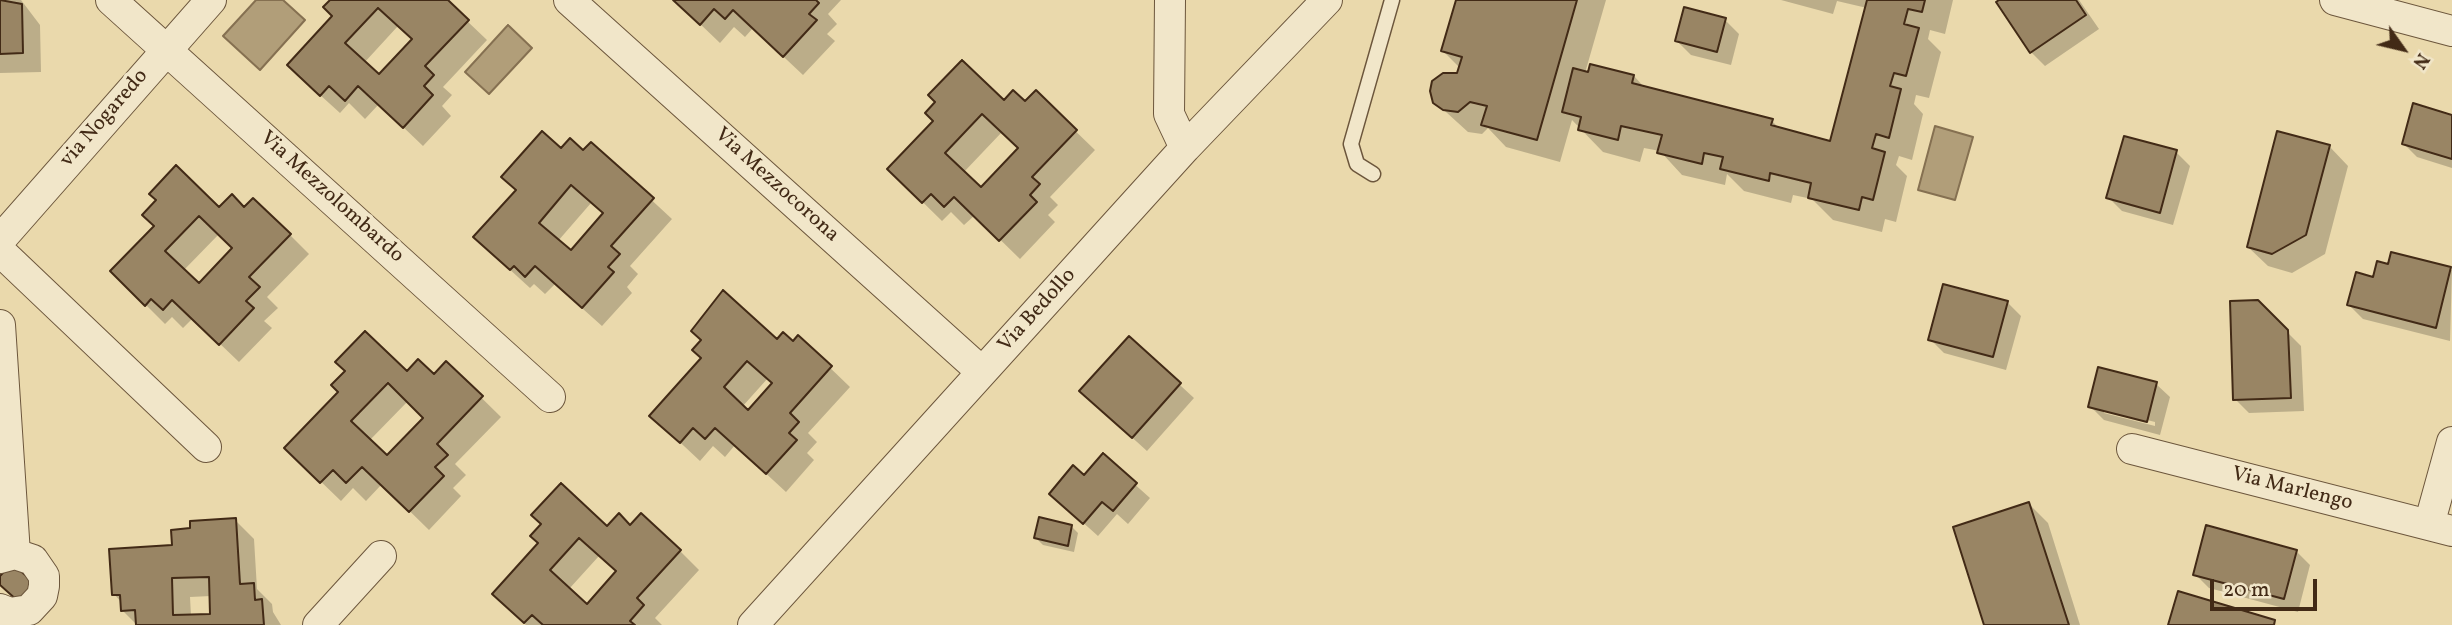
<!DOCTYPE html>
<html>
<head>
<meta charset="utf-8">
<style>
	body { margin:0 }
	#map { position:relative; width:2452px; height:625px; overflow:hidden; background:#ead9ac; font-family:Vollkorn,serif }
	canvas { display:block }
	.north { position:absolute; left:2368px; top:14px; width:70px; height:70px; -webkit-text-stroke:5px #f1e6c9; paint-order:stroke; rotate:124deg; font-size:19px; font-weight:700; line-height:28px; text-align:center; color:#422a16 }
	.north::after { content:''; display:block; margin:auto; width:24px; height:32px; background:#422a16; clip-path:polygon(50% 0,100% 100%,50% 72%,0 100%) }
	.scale { position:absolute; left:2210px; top:579px; width:107px; height:32px; box-sizing:border-box; border:4px solid #422a16; border-top:0; padding-left:9px; font-size:21px; line-height:24px; white-space:nowrap; color:#422a16; -webkit-text-stroke:5px #f1e6c9; paint-order:stroke }
</style>
</head>
<body>
<div id="map">
<canvas width="2452" height="625"></canvas>
<div class="north">N</div>
<div class="scale">20 m</div>
</div>
<script>
const g = document.querySelector('canvas').getContext('2d');
g.lineJoin = 'round';
function fill(path, color) {
  g.fillStyle = color;
  g.fill(path, 'evenodd');
}
function toPath(rows) {
  const path = new Path2D();
  for (const r of rows) {
    path.moveTo(r[0], r[1]);
    for (let i = 2; i < r.length; i += 2) path.lineTo(r[i], r[i + 1]);
  }
  return path;
}
function strokePath(path, color, width, dash) {
  g.strokeStyle = color;
  g.lineWidth = width;
  g.lineCap = dash ? 'butt' : 'round';
  g.setLineDash(dash || []);
  g.stroke(path);
}
function write(font, color, halo, rows, align = 'center') {
  g.font = font + ' Vollkorn,serif';
  g.lineWidth = 7;
  g.setLineDash([]);
  g.textBaseline = 'middle';
  g.strokeStyle = halo;
  g.fillStyle = color;
  for (const [text, x, y, turn = 0] of rows) {
    g.save();
    g.translate(x, y);
    g.rotate((+turn || 0) * Math.PI / 180);
    g.textAlign = isNaN(turn) ? turn : align;
    if (halo) g.strokeText(text, 0, 0);
    g.fillText(text, 0, 0);
    g.restore();
  }
}
const water = toPath([
	[256,0,283,0,305,20,260,70,223,36,256,0],
	[508,25,532,48,489,94,465,72,508,25],
	[1935,126,1973,137,1955,200,1918,190,1935,126]
]);
const shadow = toPath([
	[0,0,21,0,40,25,41,72,0,73],
	[332,0,445,0,487,40,443,87,452,95,442,106,451,116,423,146,379,104,365,119,349,103,340,113,308,84,335,16],
	[398,26,413,40,379,76,364,63],
	[675,0,841,0,828,14,837,24,827,34,835,41,803,75,753,28,745,37,734,27,720,43],
	[1458,0,1606,0,1585,73,1634,76,1645,88,1772,121,1781,130,1831,143,1867,8,1837,1,1833,14,1781,0,1953,0,1945,34,1930,30,1928,39,1941,52,1929,98,1916,95,1914,104,1923,114,1912,160,1899,156,1896,165,1907,176,1896,222,1885,219,1882,232,1833,220,1812,199,1793,195,1791,203,1744,191,1727,174,1725,185,1682,175,1660,151,1644,148,1640,162,1603,152,1572,120,1560,162,1506,147,1488,128,1482,134,1468,132,1435,102,1458,75,1460,68,1443,51],
	[2002,0,2079,0,2099,29,2045,66,2031,52],
	[1725,20,1739,34,1731,65,1691,55,1677,41],
	[1036,93,1095,150,1050,197,1058,205,1048,215,1055,222,1020,259,975,215,964,225,951,212,942,221,889,169,936,121,1004,103,1025,104],
	[1002,132,1020,149,981,190,963,173],
	[2452,116,2452,168,2417,157,2404,144],
	[591,144,672,219,630,266,638,274,627,287,632,293,602,326,555,284,545,294,534,284,530,288,495,256,562,151,584,153],
	[591,203,604,215,572,253,558,241],
	[2329,146,2348,166,2325,254,2292,273,2268,266,2248,247],
	[2176,152,2190,166,2173,225,2122,211,2108,197],
	[245,209,290,235,309,254,267,297,278,308,264,321,272,328,239,362,193,318,183,328,172,317,165,324,112,271,156,226,219,210],
	[220,233,235,248,199,286,183,271],
	[2392,254,2452,270,2450,341,2363,319,2349,305,2390,266],
	[2007,302,2021,316,2006,370,1944,353,1930,339],
	[2257,302,2301,346,2304,411,2249,413,2235,399],
	[798,337,850,387,808,433,817,442,807,453,814,460,786,492,735,445,725,457,713,446,700,461,652,416,777,341,793,343],
	[768,378,774,384,749,412,742,407],
	[1129,338,1194,398,1147,451,1095,404],
	[446,363,501,417,455,464,466,475,453,488,461,496,429,530,382,484,366,501,353,488,341,501,286,448,340,392,407,373,434,376],
	[408,401,426,418,387,458,369,441],
	[2156,384,2170,397,2160,435,2104,420,2090,406],
	[2104,409,2155,422,2155,426,2104,413],
	[1103,456,1150,498,1128,524,1117,514,1098,536,1051,494,1085,477],
	[2029,504,2048,523,2080,625,1986,625],
	[235,520,254,539,257,589,272,604,273,612,281,625,137,625,122,610,122,603,114,594,174,547],
	[211,596,211,615,191,616,190,597],
	[1071,526,1078,533,1074,552,1043,545,1036,538],
	[631,527,680,551,699,570,655,618,662,625,526,625,513,613,540,543,608,529],
	[599,556,618,572,587,606,569,589],
	[2296,551,2310,565,2298,612,2209,588,2195,574]
]);
const building = toPath([
	[0,0,22,4,23,53,0,54,0,0],
	[330,0,448,0,469,20,425,66,434,75,424,86,433,95,403,128,358,86,345,101,329,86,320,96,287,65,332,16,323,7,330,0],
	[378,8,412,39,379,74,345,43,378,8],
	[673,0,816,0,819,3,809,14,817,20,783,57,733,10,725,19,714,9,700,25,673,0],
	[1456,0,1577,0,1537,140,1481,125,1487,106,1470,102,1458,112,1443,110,1433,103,1430,91,1432,81,1443,73,1457,73,1462,57,1441,51,1456,0],
	[1867,0,1925,0,1922,12,1908,9,1904,24,1919,28,1906,76,1894,73,1890,86,1901,89,1889,138,1876,134,1872,148,1885,152,1873,200,1862,197,1859,210,1808,198,1811,183,1770,173,1769,181,1720,169,1723,157,1704,153,1702,164,1657,153,1662,135,1621,126,1618,140,1578,130,1581,117,1562,112,1573,68,1588,72,1590,64,1634,75,1632,83,1773,119,1771,125,1830,141,1867,0],
	[1999,0,2076,0,2086,15,2030,53,1996,2,1999,0],
	[1684,7,1726,18,1717,52,1675,41,1684,7],
	[962,60,1004,100,1013,90,1025,101,1036,90,1077,130,1032,177,1040,184,1030,195,1037,202,999,241,954,197,944,207,931,194,922,203,887,169,933,121,925,113,935,102,928,95,962,60],
	[982,114,1018,148,981,187,945,153,982,114],
	[2413,103,2452,115,2452,159,2402,144,2413,103],
	[542,131,561,148,570,138,583,150,591,142,654,198,611,246,620,254,608,267,614,272,582,308,535,266,525,277,514,266,510,270,473,237,516,190,501,177,542,131],
	[571,185,603,213,571,250,539,223,571,185],
	[2277,131,2330,145,2306,235,2272,254,2247,247,2277,131],
	[2124,136,2177,150,2160,213,2106,198,2124,136],
	[176,165,219,207,232,194,244,207,253,198,291,234,249,277,260,287,246,301,254,308,219,345,172,300,163,310,151,299,145,306,110,271,154,226,142,215,156,200,149,194,176,165],
	[199,216,232,248,199,283,165,251,199,216],
	[2391,252,2451,267,2436,328,2347,305,2356,272,2373,277,2377,261,2388,264,2391,252],
	[1943,284,2008,301,1993,357,1928,340,1943,284],
	[723,290,777,339,783,332,793,341,798,335,832,366,790,413,799,422,789,433,797,440,766,474,715,428,705,439,693,428,680,443,649,416,701,358,692,350,701,340,691,331,723,290],
	[747,361,772,383,748,410,724,387,747,361],
	[2258,300,2288,330,2291,398,2233,400,2230,301,2258,300],
	[365,331,407,371,418,359,434,374,446,361,483,396,437,444,448,455,435,467,444,476,409,512,362,467,346,483,333,470,320,483,284,448,338,392,331,385,345,371,335,362,365,331],
	[388,383,423,418,387,455,351,421,388,383],
	[1129,336,1181,383,1132,438,1079,391,1129,336],
	[2098,367,2157,382,2147,422,2088,407,2098,367],
	[1103,453,1137,483,1113,511,1102,502,1083,524,1049,494,1073,465,1084,475,1103,453],
	[561,483,607,526,619,513,630,525,641,513,681,550,637,598,644,605,630,621,635,625,543,625,532,615,524,623,492,594,538,543,530,536,541,524,531,515,561,483],
	[579,538,616,571,587,604,550,570,579,538],
	[2029,502,2069,625,1984,625,1953,527,2029,502],
	[1039,517,1072,525,1068,546,1034,538,1039,517],
	[236,518,240,584,254,583,255,600,262,599,264,625,136,625,135,610,121,611,120,595,112,595,109,549,172,545,171,530,190,528,190,521,236,518],
	[209,577,210,614,173,615,172,578,209,577],
	[2206,525,2297,550,2284,599,2193,575,2206,525],
	[12,563,35,584,19,602,0,585,0,576,12,563],
	[2178,591,2275,620,2274,625,2168,625,2178,591]
]);
const lane = toPath([
	[1373,174,1357,164,1351,144,1392,0]
]);
const street = toPath([
	[111,0,550,397],
	[569,0,982,372],
	[1170,0,1169,114,1185,148],
	[2335,0,2452,31],
	[0,240,211,0],
	[0,251,206,447],
	[0,325,15,554],
	[2132,449,2452,531],
	[2429,525,2452,442],
	[0,558,15,554,33,560,44,576,44,586,42,596,29,610,10,613,0,609],
	[318,625,381,556],
	[753,625,1185,148,1327,0]
]);
const streetNames = [
	["via Nogaredo",105,119,-49],
	["Via Mezzocorona",776,186,42],
	["Via Mezzolombardo",331,198,42],
	["Via Bedollo",1038,311,-48],
	["Via Marlengo",2292,490,14]
];
fill(water, '#b19e79');
strokePath(water, '#857051', 2);
fill(shadow, '#0003');
fill(building, '#998564');
strokePath(building, '#422a16', 2);
strokePath(lane, '#6c563c', 17);
strokePath(street, '#6c563c', 32);
strokePath(lane, '#f1e6c9', 14);
strokePath(street, '#f1e6c9', 30);
write('21px', '#422a16', '#f1e6c9', streetNames);
</script>
</body>
</html>
